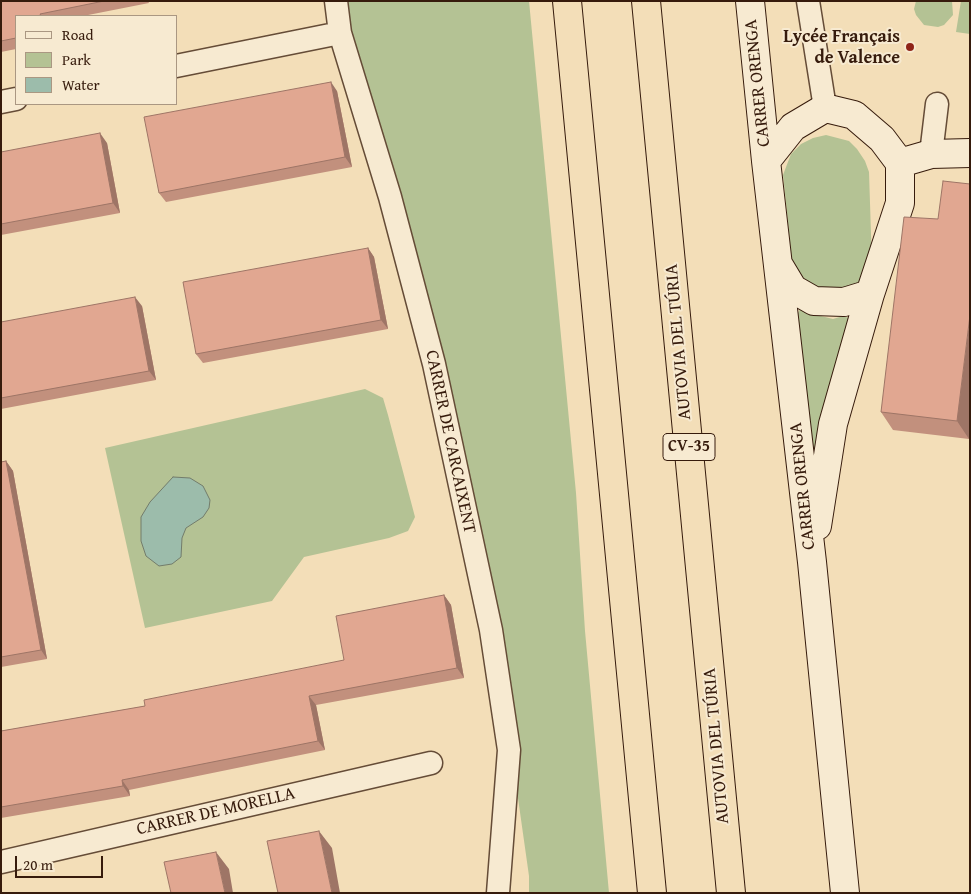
<!DOCTYPE html>
<html>
<head>
<meta charset="utf-8">
<style>
	body { margin:0 }
	#map { position:relative; width:971px; height:894px; overflow:hidden; background:#f3deb8; font-family:"Gentium Book Plus",serif }
	canvas { display:block }
	.frame { position:absolute; inset:0; border:2px solid #361b0c; pointer-events:none }
	.legend { position:absolute; left:15px; top:15px; width:162px; height:90px; box-sizing:border-box; background:#f7ead1; border:1px solid #aa9782; margin:0; padding:6px 9px; list-style:none; font-size:15px; color:#361b0c }
	.legend li { display:flex; align-items:center; gap:10px; height:25px }
	.legend b { width:25px; border:1px solid #aa9782 }
	.scale { position:absolute; left:15px; top:856px; width:88px; height:22px; box-sizing:border-box; border:2px solid #361b0c; border-top:0; padding-left:6px; font-size:15px; line-height:18px; white-space:nowrap; color:#361b0c; -webkit-text-stroke:4px #f7ead1; paint-order:stroke }
</style>
</head>
<body>
<div id="map">
<canvas width="971" height="894"></canvas>
<div class="frame"></div>
<ul class="legend">
<li><b style="height:6px;background:#f7ead1"></b>Road</li>
<li><b style="height:14px;background:#b4c294"></b>Park</li>
<li><b style="height:14px;background:#9cbcab"></b>Water</li>
</ul>
<div class="scale">20 m</div>
</div>
<script>
const g = document.querySelector('canvas').getContext('2d');
g.lineJoin = 'round';
function fill(path, color) {
  g.fillStyle = color;
  g.fill(path, 'evenodd');
}
function toPath(rows) {
  const path = new Path2D();
  for (const r of rows) {
    path.moveTo(r[0], r[1]);
    for (let i = 2; i < r.length; i += 2) path.lineTo(r[i], r[i + 1]);
  }
  return path;
}
function strokePath(path, color, width, dash) {
  g.strokeStyle = color;
  g.lineWidth = width;
  g.lineCap = dash ? 'butt' : 'round';
  g.setLineDash(dash || []);
  g.stroke(path);
}
function write(font, color, halo, rows, align = 'center') {
  g.font = font + ' "Gentium Book Plus",serif';
  g.lineWidth = 4;
  g.setLineDash([]);
  g.textBaseline = 'middle';
  g.strokeStyle = halo;
  g.fillStyle = color;
  for (const [text, x, y, turn = 0] of rows) {
    g.save();
    g.translate(x, y);
    g.rotate((+turn || 0) * Math.PI / 180);
    g.textAlign = isNaN(turn) ? turn : align;
    if (halo) g.strokeText(text, 0, 0);
    g.fillText(text, 0, 0);
    g.restore();
  }
}
const green = toPath([
	[332,1,529,1,576,493,585,631,609,893,529,893,529,876,503,692,437,407],
	[916,1,952,1,953,15,944,25,938,27,924,25,916,15,914,9],
	[961,1,970,1,970,34,956,32],
	[826,135,849,141,857,149,865,161,869,172,872,265,865,280,848,291,813,288,793,271,783,175,791,154,801,144,813,138],
	[800,309,804,309,812,314,825,317,833,319,843,316,852,319,815,479,798,313],
	[365,389,383,398,388,415,415,517,408,531,389,538,304,557,272,601,145,628,105,448]
]);
const water = toPath([
	[173,477,190,478,203,486,210,500,209,508,203,517,186,528,182,538,181,557,172,564,159,566,146,556,141,541,141,517,150,502,173,477]
]);
const street = toPath([
	[336,1,340,33,390,197,434,364,491,630,509,750,498,893],
	[808,1,825,108],
	[176,66,340,33],
	[1,102,16,99],
	[931,154,937,104],
	[1,862,431,763]
]);
const secondary = toPath([
	[750,1,766,161,812,562,845,893],
	[766,161,793,127,825,108,854,115,882,139,900,163],
	[900,163,931,154,970,153],
	[778,264,793,289,814,301,844,302,870,294],
	[817,526,833,424,870,294,900,203,900,163]
]);
const highway = toPath([
	[567,1,652,893],
	[646,1,731,893]
]);
const wall = toPath([
	[1,1,148,1,149,3,83,16,16,16,16,49,1,52],
	[337,91,352,167,166,202,159,193],
	[107,143,120,213,1,235,1,152],
	[938,219,969,439,893,430,881,412],
	[368,248,374,257,388,329,203,363,196,354],
	[142,306,156,380,1,409,1,322],
	[6,461,13,471,47,659,1,667,1,462],
	[444,595,451,605,464,678,316,705,325,750,129,790,130,796,1,818,1,731,145,706,344,660]
]);
const shadedWall = toPath([
	[331,82,337,91,352,167,345,157],
	[100,133,107,143,120,213,113,203],
	[368,248,374,257,388,329,381,320],
	[135,297,142,306,156,380,149,371],
	[970,315,970,434,969,439,957,421],
	[6,461,13,471,47,659,41,650],
	[444,595,451,605,464,678,457,668],
	[309,696,316,705,325,750,318,741],
	[122,780,129,790,130,796,123,786],
	[319,831,332,848,340,893,332,893],
	[216,852,229,869,233,893,225,893]
]);
const building = toPath([
	[1,1,104,1,40,14,41,16,16,16,16,38,1,41,1,1],
	[331,82,345,157,159,193,144,117,331,82],
	[100,133,113,203,1,224,1,152,100,133],
	[943,181,970,184,970,315,957,421,881,412,904,217,938,219,943,181],
	[368,248,381,320,196,354,183,282,368,248],
	[135,297,149,371,1,398,1,322,135,297],
	[6,461,41,650,1,657,1,462,6,461],
	[444,595,457,668,309,696,318,741,122,780,123,786,1,807,1,731,145,706,144,700,344,660,336,616,444,595],
	[319,831,332,893,278,893,267,841,319,831],
	[216,852,225,893,171,893,164,862,216,852]
]);
const markers = [
	[910,47,5,"#8f2418"]
];
const shields = [
	[689,447,52]
];
const shieldNames = [
	["CV-35",689,447]
];
const poiNames = [
	["Lycée Français",900,37],
	["de Valence",900,58]
];
const streetNames = [
	["CARRER ORENGA",758,83,-96],
	["AUTOVIA DEL TÚRIA",679,342,-95],
	["CARRER DE CARCAIXENT",450,442,78],
	["CARRER ORENGA",803,486,-96],
	["AUTOVIA DEL TÚRIA",717,746,-95],
	["CARRER DE MORELLA",216,812,-13]
];
fill(green, '#b4c294');
fill(water, '#9cbcab');
strokePath(water, '#737c6b', 1);
strokePath(street, '#654c37', 25);
strokePath(secondary, '#361b0c', 30);
strokePath(highway, '#361b0c', 30);
strokePath(street, '#f7ead1', 22);
strokePath(secondary, '#f7ead1', 28);
strokePath(highway, '#f3deb8', 28);
fill(wall, '#c2907d');
fill(shadedWall, '#9e7566');
fill(building, '#e1a791');
strokePath(building, '#9e7566', 1);
for (const [x, y, r, color] of markers) {
  const dot = new Path2D();
  dot.arc(x, y, r, 0, 2 * Math.PI);
  g.fillStyle = color;
  g.fill(dot);
  strokePath(dot, '#f7ead1', 2);
}
for (const [x, y, w] of shields) {
  const box = new Path2D();
  box.roundRect(x - w / 2, y - 13.5, w, 27, 4);
  g.fillStyle = '#f7ead1';
  g.fill(box);
  strokePath(box, '#361b0c', 1);
}
write('bold 16px', '#361b0c', null, shieldNames);
write('bold 18px', '#361b0c', '#f7ead1', poiNames, 'right');
write('18px', '#361b0c', '#f7ead1', streetNames);
</script>
</body>
</html>
